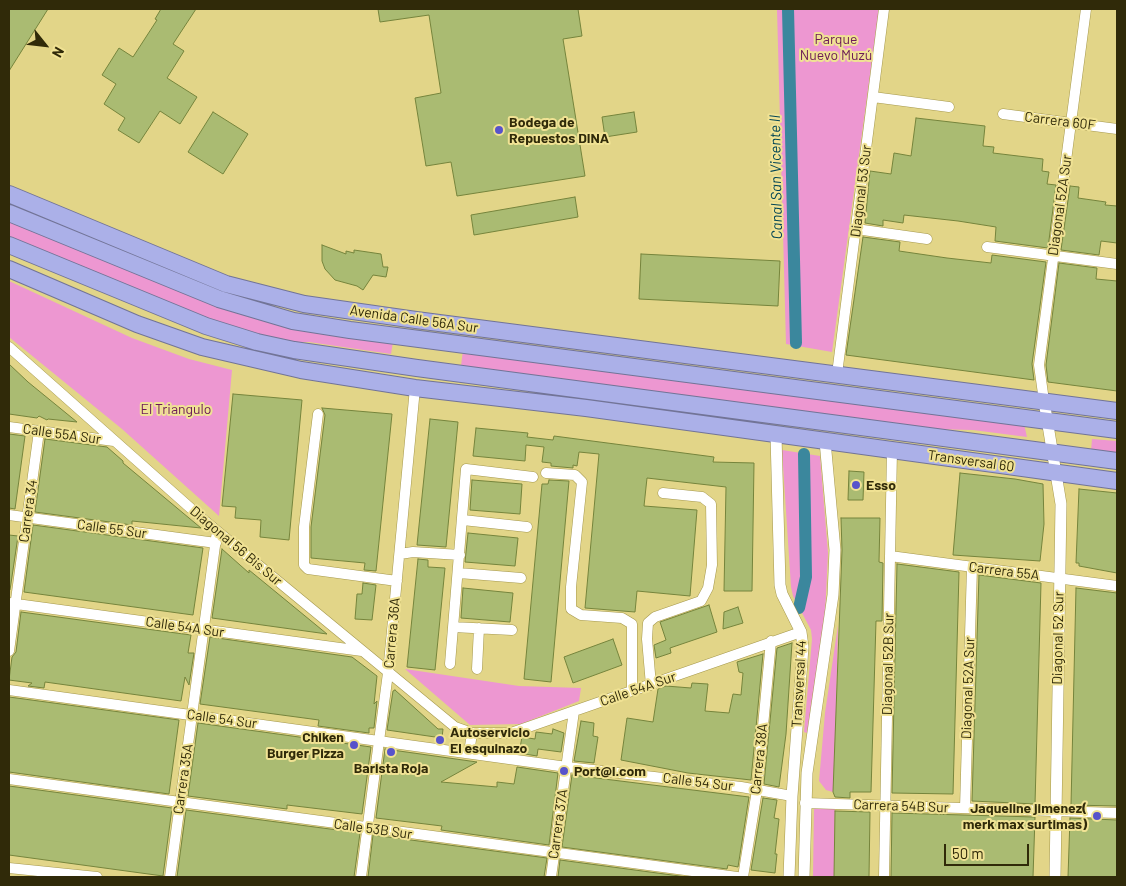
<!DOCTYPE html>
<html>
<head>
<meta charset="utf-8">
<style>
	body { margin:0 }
	#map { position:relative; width:1126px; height:886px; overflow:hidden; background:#e2d588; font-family:Barlow,sans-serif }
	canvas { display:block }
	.frame { position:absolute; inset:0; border:10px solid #302a09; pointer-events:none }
	.north { position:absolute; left:20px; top:20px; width:50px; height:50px; -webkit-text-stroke:4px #f0e294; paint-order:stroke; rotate:119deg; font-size:14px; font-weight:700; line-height:20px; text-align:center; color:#302a09 }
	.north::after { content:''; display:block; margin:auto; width:18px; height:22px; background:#302a09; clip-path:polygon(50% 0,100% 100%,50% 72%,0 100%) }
	.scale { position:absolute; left:944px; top:844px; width:85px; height:22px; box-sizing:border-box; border:2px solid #302a09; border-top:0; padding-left:6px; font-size:15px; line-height:18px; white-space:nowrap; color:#302a09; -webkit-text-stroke:4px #f0e294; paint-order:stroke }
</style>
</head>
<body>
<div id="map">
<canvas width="1126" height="886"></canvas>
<div class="frame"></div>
<div class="north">N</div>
<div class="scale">50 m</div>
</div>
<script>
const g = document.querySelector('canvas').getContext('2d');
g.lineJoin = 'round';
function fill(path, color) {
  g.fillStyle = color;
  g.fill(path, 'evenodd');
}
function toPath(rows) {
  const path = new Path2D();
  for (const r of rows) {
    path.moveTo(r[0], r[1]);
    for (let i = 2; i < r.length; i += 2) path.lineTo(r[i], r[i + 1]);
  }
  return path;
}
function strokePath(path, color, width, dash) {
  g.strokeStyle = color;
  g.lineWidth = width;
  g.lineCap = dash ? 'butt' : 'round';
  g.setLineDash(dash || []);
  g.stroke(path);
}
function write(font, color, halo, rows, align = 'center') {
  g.font = font + ' Barlow,sans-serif';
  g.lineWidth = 4;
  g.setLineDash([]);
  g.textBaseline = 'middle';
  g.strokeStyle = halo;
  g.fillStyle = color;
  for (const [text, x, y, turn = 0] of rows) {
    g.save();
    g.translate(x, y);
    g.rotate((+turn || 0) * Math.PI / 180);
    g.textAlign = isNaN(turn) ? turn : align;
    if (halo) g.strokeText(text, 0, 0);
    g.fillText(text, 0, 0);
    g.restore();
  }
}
const green = toPath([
	[777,9,879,9,832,352,786,344],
	[9,219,167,286,393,342,391,354,309,342,285,342,213,323,9,238],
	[9,281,132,338,189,359,232,370,219,516,122,429,9,337],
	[463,350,1024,424,1027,437,973,430,930,429,461,366],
	[1092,439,1117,441,1117,454,1091,451],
	[782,450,820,456,828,553,825,615,807,733,804,732,812,639,811,630,793,596,791,587],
	[838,625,836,712,833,792,826,790,819,781,825,713],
	[405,669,519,686,581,688,579,701,521,724,470,725],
	[814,808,835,809,834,877,813,877]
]);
const canal = toPath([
	[788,9,796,343],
	[799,608,806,577,804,454]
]);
const building = toPath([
	[9,9,48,9,9,71,9,9],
	[161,9,196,9,173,44,184,51,167,78,197,97,180,124,160,111,139,143,118,130,125,118,104,104,116,84,102,75,119,48,133,57,157,20,155,19,161,9],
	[378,9,578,9,582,36,563,39,585,176,457,196,451,162,426,166,415,98,441,93,429,15,380,22,378,9],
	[213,112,248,134,223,174,188,152,213,112],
	[634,112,637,132,605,137,602,117,634,112],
	[916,118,985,126,983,146,994,147,993,153,1043,159,1042,171,1049,172,1047,184,1056,185,1048,248,995,241,996,227,958,221,904,215,903,223,883,220,883,226,865,223,870,171,891,174,894,153,911,156,916,118],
	[1070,186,1079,187,1078,198,1106,202,1105,205,1117,206,1117,243,1101,241,1099,255,1061,250,1070,186],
	[575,197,578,217,474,235,471,215,575,197],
	[863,237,900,242,899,251,947,258,991,263,992,255,1046,262,1032,364,1034,380,846,355,863,237],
	[322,245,346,254,346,251,354,253,354,250,381,254,383,267,388,267,386,277,373,275,363,290,357,286,335,280,325,269,322,261,322,245],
	[641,254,780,261,778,306,639,299,641,254],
	[1059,263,1097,268,1096,279,1117,281,1117,391,1048,382,1046,365,1059,263],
	[9,364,28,382,77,422,48,419,47,420,39,416,37,418,9,414,9,364],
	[233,394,302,400,289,540,260,537,261,520,235,518,236,507,222,506,233,394],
	[322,408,392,414,376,571,364,570,365,563,311,558,311,527,325,415,322,408],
	[430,419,458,422,446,547,417,545,430,419],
	[476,428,528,433,527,437,553,440,554,436,714,457,713,462,754,463,752,591,724,591,726,487,647,478,644,506,697,510,690,596,637,591,635,612,585,608,599,454,579,452,577,466,573,465,573,468,551,466,551,463,542,462,544,447,526,445,525,461,473,456,476,428],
	[9,434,25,436,15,509,9,508,9,434],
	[45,439,107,447,123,461,123,463,201,528,132,521,132,525,35,512,45,439],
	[849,471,864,472,863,500,848,500,849,471],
	[960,473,1015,479,1043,484,1044,524,1040,561,953,555,960,473],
	[472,480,522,484,520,514,470,510,472,480],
	[549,480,569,481,551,682,524,679,542,484,548,484,549,480],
	[1079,489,1117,493,1117,573,1079,566,1079,563,1076,563,1079,489],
	[841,518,880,518,879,562,883,563,882,621,876,621,871,792,850,792,850,798,835,797,833,792,842,550,841,518],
	[33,525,203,548,193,615,24,592,33,525],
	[468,533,518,538,515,566,465,562,468,533],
	[9,535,18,536,10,590,9,590,9,535],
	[222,549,249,573,249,570,327,634,212,618,222,549],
	[418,559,428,560,428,567,445,568,435,670,407,667,418,559],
	[897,564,959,572,953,794,892,793,897,564],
	[979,575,1041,583,1035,804,972,801,979,575],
	[363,583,376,585,372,620,355,619,357,594,362,594,363,583],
	[463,588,513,593,510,622,461,618,463,588],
	[1076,588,1117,593,1117,806,1071,805,1076,588],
	[709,605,717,632,670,648,671,653,656,658,654,645,666,640,660,622,709,605],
	[738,607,743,623,723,629,724,612,738,607],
	[21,612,191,635,188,653,194,653,189,685,185,677,181,701,45,682,44,688,28,686,32,683,9,680,12,657,16,652,21,612],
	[210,637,352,657,377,676,374,704,377,701,374,728,369,728,369,733,318,726,319,720,200,704,210,637],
	[613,639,622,665,573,683,564,657,613,639],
	[792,643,786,734,779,787,764,784,777,648,792,643],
	[763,654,751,780,688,773,621,760,627,718,653,722,658,689,666,686,691,688,692,683,708,684,705,711,729,713,733,694,741,695,743,673,739,672,737,662,763,654],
	[395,690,438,729,443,729,442,738,387,730,393,691,395,690],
	[9,697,179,720,169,794,9,772,9,697],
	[581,721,594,723,593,736,598,737,594,763,574,761,581,721],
	[198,723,371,747,362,814,287,805,287,809,188,796,198,723],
	[553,729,564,733,561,752,538,749,537,756,519,753,522,737,535,739,536,732,552,734,553,729],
	[385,749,477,762,441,782,497,787,497,782,514,784,517,767,558,773,549,845,441,830,442,826,376,818,385,749],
	[572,775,749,797,738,867,728,865,727,869,562,847,572,775],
	[9,786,172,808,163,876,9,855,9,786],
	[763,798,777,800,774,818,779,819,775,854,777,854,775,873,751,870,763,798],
	[186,810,360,833,354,877,177,877,186,810],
	[835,811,870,812,869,877,834,877,835,811],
	[892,813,1035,817,1033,877,891,877,892,813],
	[1070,818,1117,820,1117,877,1068,877,1070,818],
	[373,835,547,858,544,877,368,877,373,835],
	[560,860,687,877,558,877,560,860]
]);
const minor = toPath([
	[873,97,949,107],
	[1003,114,1117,129],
	[856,229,927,239],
	[987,247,1117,264],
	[9,347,205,521,455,727,472,733,511,733,801,632],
	[837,374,884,9],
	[1044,401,1039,365,1086,9],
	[318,414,304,527,304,565,308,569,397,581],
	[9,427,114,441],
	[546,473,575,475,582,482,571,587,571,609,581,615,622,618,632,624,632,691],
	[9,515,216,543],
	[463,520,527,527],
	[400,554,413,552,460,555],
	[890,556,1117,586],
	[459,573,521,578],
	[9,603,362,651],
	[453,627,512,630],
	[9,651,39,431],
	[450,664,466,469,533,477],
	[477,669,479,628],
	[651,685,647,639,648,623,655,617,701,601,708,588,712,565,711,504,702,497,663,493],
	[9,690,567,767,741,787,792,796],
	[469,753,472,733],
	[9,779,737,877],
	[805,803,1117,813],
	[965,808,972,567],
	[9,868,97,877],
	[170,877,217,531],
	[361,877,388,673,415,388],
	[551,877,574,711],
	[743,877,757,790,771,641],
	[884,877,892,450]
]);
const tertiary = toPath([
	[1044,401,1061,504,1055,877],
	[776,435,780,585,782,594,801,632,803,647,792,796,789,877],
	[804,877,807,773,833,595,835,550,825,441]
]);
const trunk = toPath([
	[9,194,226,284,304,304,416,320,1117,411],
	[9,213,219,299,293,321,350,330,1117,430],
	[9,245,206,326,257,342,294,350,417,368,1117,461],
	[9,269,137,324,202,347,301,370,415,388,586,408,1117,481]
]);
const markers = [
	[499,130,5,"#5853cb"],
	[856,485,5,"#5853cb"],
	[440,740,5,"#5853cb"],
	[354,745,5,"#5853cb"],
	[391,752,5,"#5853cb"],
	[564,771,5,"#5853cb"],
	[1097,816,5,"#5853cb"]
];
const parkNames = [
	["Parque",836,39],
	["Nuevo Muzú",836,55],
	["El Triangulo",176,409]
];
const streetNames = [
	["Carrera 60F",1060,121,7],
	["Diagonal 53 Sur",861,191,-83],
	["Diagonal 52A Sur",1060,205,-82],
	["Avenida Calle 56A Sur",414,319,8],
	["Calle 55A Sur",62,434,8],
	["Transversal 60",971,461,8],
	["Carrera 34",28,511,-82],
	["Calle 55 Sur",112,529,8],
	["Diagonal 56 Bis Sur",236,546,40],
	["Carrera 55A",1004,571,7],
	["Calle 54A Sur",185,627,8],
	["Carrera 36A",392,633,-85],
	["Diagonal 52 Sur",1058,638,-89],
	["Diagonal 52B Sur",888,664,-89],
	["Transversal 44",799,684,-87],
	["Diagonal 52A Sur",968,688,-88],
	["Calle 54A Sur",638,689,-19],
	["Calle 54 Sur",222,719,8],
	["Carrera 38A",759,759,-84],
	["Carrera 35A",183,779,-82],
	["Calle 54 Sur",698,782,7],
	["Carrera 54B Sur",901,806,2],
	["Carrera 37A",558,824,-82],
	["Calle 53B Sur",373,829,8]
];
const poiNames = [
	["Bodega de",509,122],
	["Repuestos DINA",509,138],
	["Esso",866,485],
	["Autoservicio",450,732],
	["El esquinazo",450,748],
	["Chiken",344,737,"right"],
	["Burger Pizza",344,753,"right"],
	["Barista Roja",391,768,"center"],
	["Port@l.com",574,771],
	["Jaqueline jimenez(",1087,808,"right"],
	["merk max surtimas)",1087,824,"right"]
];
const waterNames = [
	["Canal San Vicente II",776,177,-91]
];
fill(green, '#ed97d1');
strokePath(canal, '#3b879d', 12);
fill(building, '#aabb72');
strokePath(building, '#75843c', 1);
strokePath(minor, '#a5984c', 11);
strokePath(tertiary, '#a5984c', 12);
strokePath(trunk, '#727497', 18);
strokePath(minor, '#fff', 10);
strokePath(tertiary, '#fff', 11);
strokePath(trunk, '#abb0e8', 16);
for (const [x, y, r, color] of markers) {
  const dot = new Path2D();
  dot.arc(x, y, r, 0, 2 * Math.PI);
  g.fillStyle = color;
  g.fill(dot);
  strokePath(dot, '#f0e294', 2);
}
write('14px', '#6a1956', '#f0e294', parkNames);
write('14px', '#302a09', '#f0e294', streetNames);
write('bold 14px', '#302a09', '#f0e294', poiNames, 'left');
write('italic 15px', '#004454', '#f0e294', waterNames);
</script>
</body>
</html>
